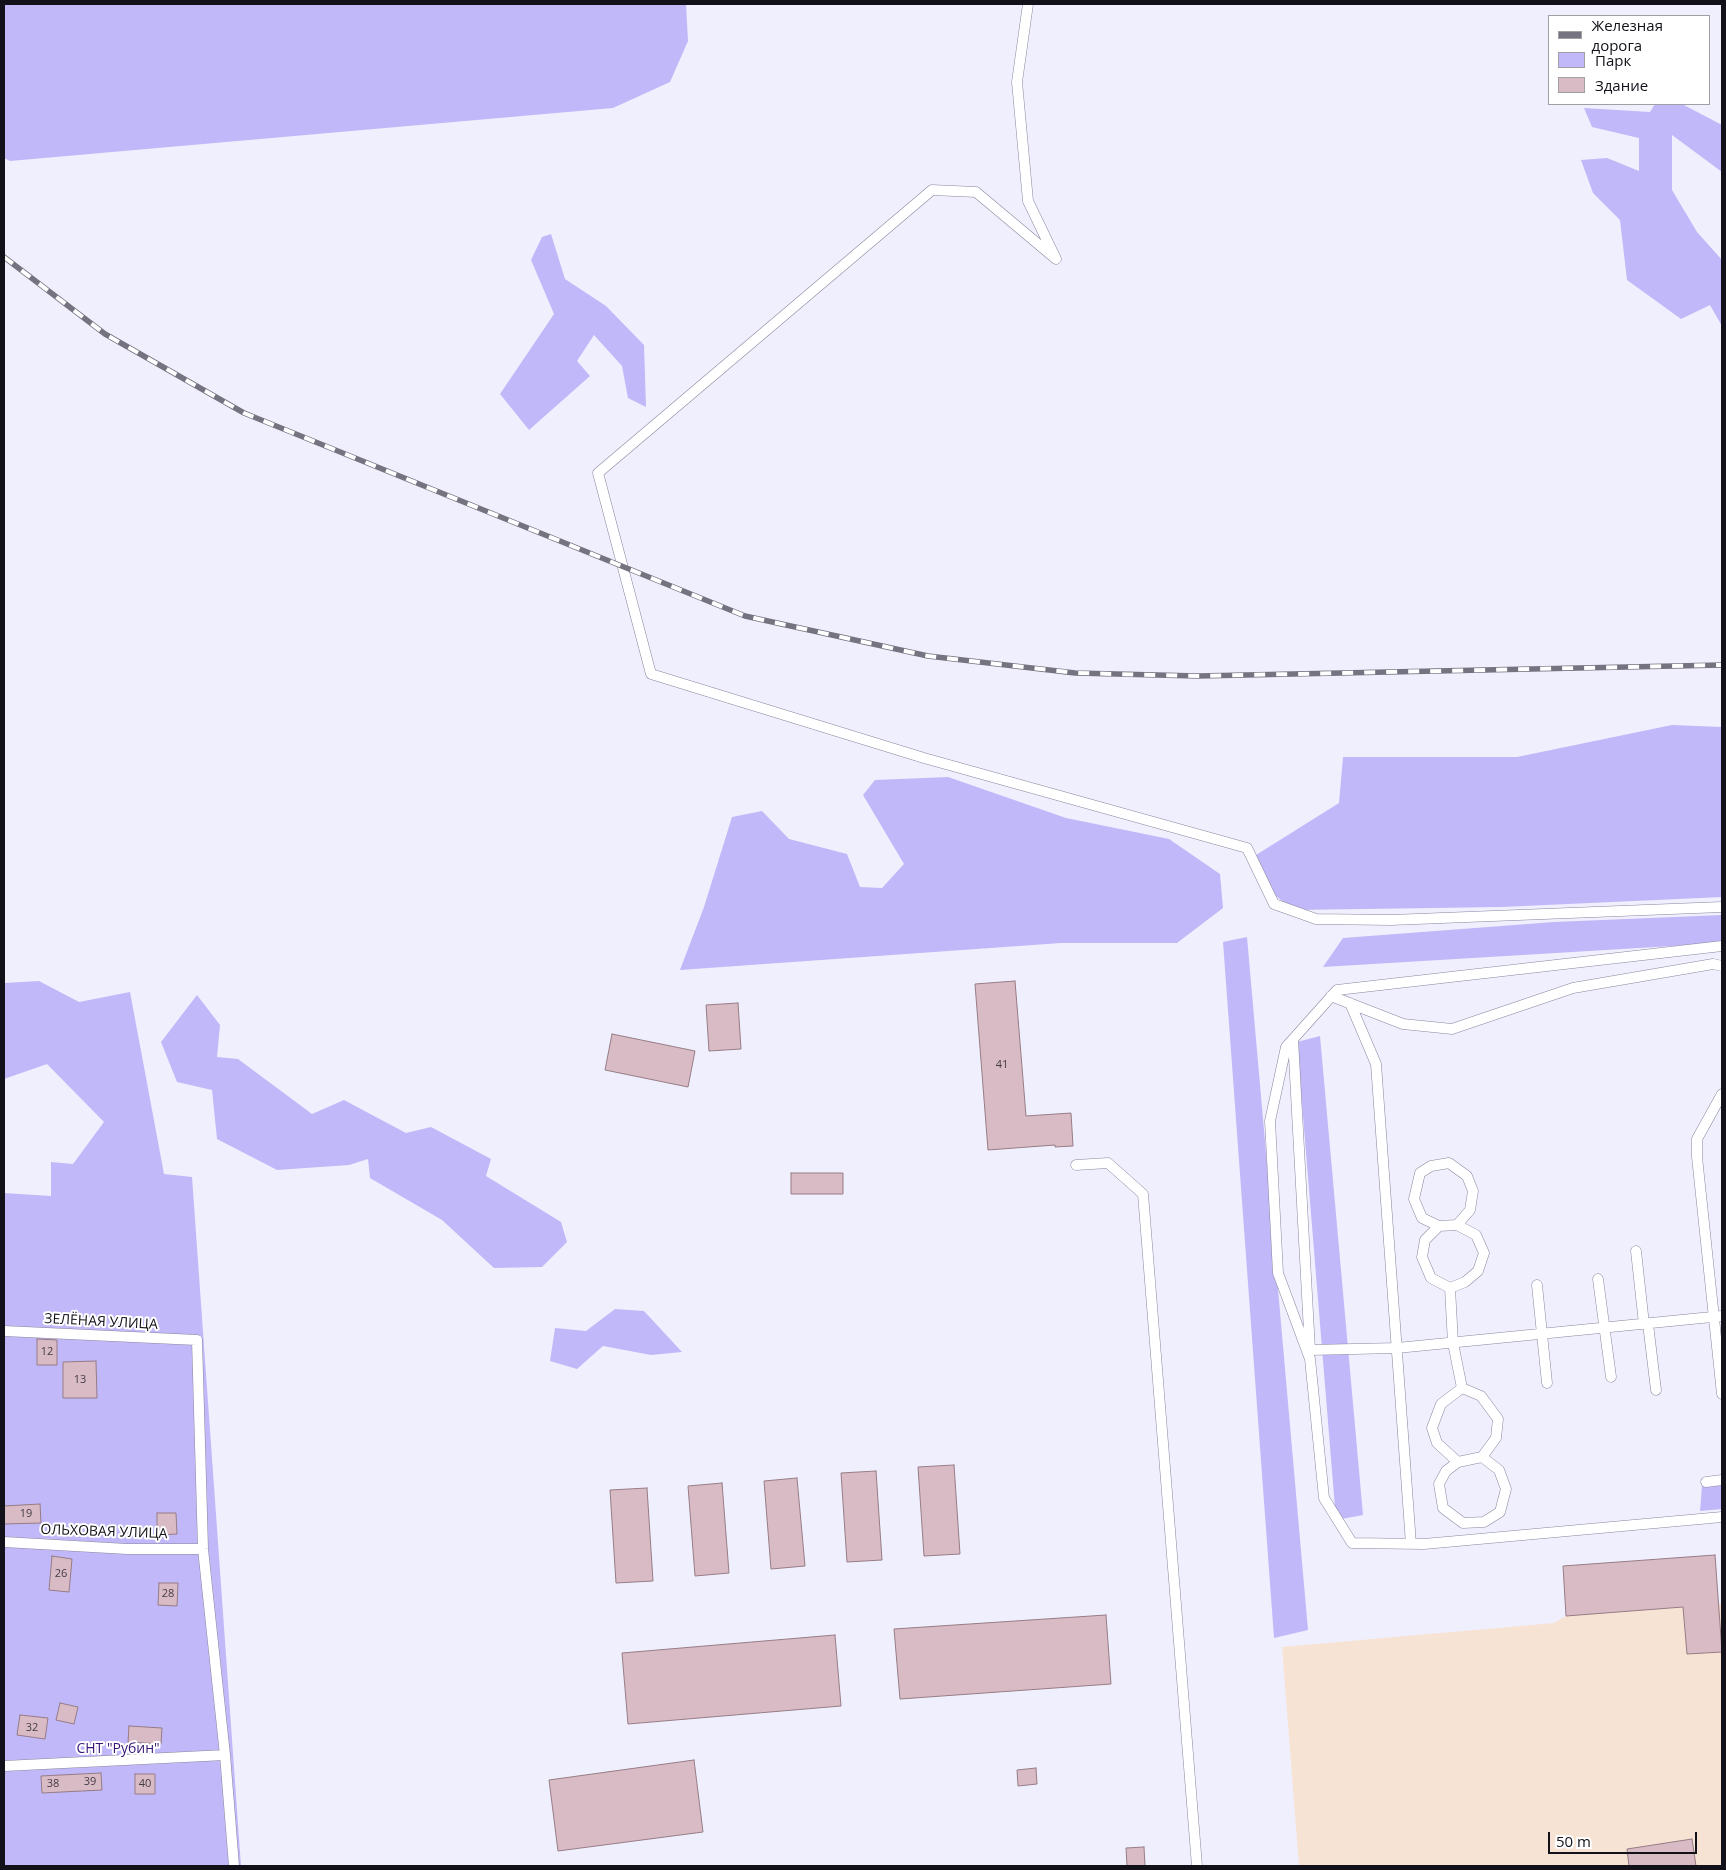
<!DOCTYPE html>
<html>
<head>
<meta charset="utf-8">
<style>
	body { margin:0 }
	#map { position:relative; width:1726px; height:1870px; overflow:hidden; background:#f0effe; font-family:"Open Sans",sans-serif }
	canvas { display:block }
	.frame { position:absolute; inset:0; border:5px solid #121019; pointer-events:none }
	.legend { position:absolute; left:1548px; top:15px; width:162px; height:90px; box-sizing:border-box; background:#fff; border:1px solid #a09fa3; margin:0; padding:6px 9px; list-style:none; font-size:15px; color:#121019 }
	.legend li { display:flex; align-items:center; gap:10px; height:25px }
	.legend b { width:25px; border:1px solid #a09fa3 }
	.scale { position:absolute; left:1548px; top:1832px; width:149px; height:22px; box-sizing:border-box; border:2px solid #121019; border-top:0; padding-left:6px; font-size:15px; line-height:18px; white-space:nowrap; color:#121019; -webkit-text-stroke:4px #fff; paint-order:stroke }
</style>
</head>
<body>
<div id="map">
<canvas width="1726" height="1870"></canvas>
<div class="frame"></div>
<ul class="legend">
<li><b style="height:6px;background:#75737f"></b>Железная дорога</li>
<li><b style="height:14px;background:#c1b8f9"></b>Парк</li>
<li><b style="height:14px;background:#d8bbc5"></b>Здание</li>
</ul>
<div class="scale">50 m</div>
</div>
<script>
const g = document.querySelector('canvas').getContext('2d');
g.lineJoin = 'round';
function fill(path, color) {
  g.fillStyle = color;
  g.fill(path, 'evenodd');
}
function toPath(rows) {
  const path = new Path2D();
  for (const r of rows) {
    path.moveTo(r[0], r[1]);
    for (let i = 2; i < r.length; i += 2) path.lineTo(r[i], r[i + 1]);
  }
  return path;
}
function strokePath(path, color, width, dash) {
  g.strokeStyle = color;
  g.lineWidth = width;
  g.lineCap = dash ? 'butt' : 'round';
  g.setLineDash(dash || []);
  g.stroke(path);
}
function write(font, color, halo, rows, align = 'center') {
  g.font = font + ' "Open Sans",sans-serif';
  g.lineWidth = 4;
  g.setLineDash([]);
  g.textBaseline = 'middle';
  g.strokeStyle = halo;
  g.fillStyle = color;
  for (const [text, x, y, turn = 0] of rows) {
    g.save();
    g.translate(x, y);
    g.rotate((+turn || 0) * Math.PI / 180);
    g.textAlign = isNaN(turn) ? turn : align;
    if (halo) g.strokeText(text, 0, 0);
    g.fillText(text, 0, 0);
    g.restore();
  }
}
const industrial = toPath([
	[1722,1604,1722,1866,1299,1866,1282,1647,1554,1623,1566,1616]
]);
const green = toPath([
	[4,4,686,4,688,41,670,82,613,108,10,161,4,158],
	[1655,104,1682,104,1722,125,1722,172,1672,135,1672,190,1697,232,1722,260,1722,326,1710,305,1681,319,1627,280,1620,220,1593,193,1581,160,1607,158,1639,171,1639,138,1592,127,1584,108,1650,112],
	[551,234,565,279,606,306,644,345,646,407,628,398,622,366,594,335,577,361,590,376,529,430,500,394,554,314,531,260,542,237],
	[1672,725,1722,727,1722,897,1502,907,1293,910,1259,882,1256,855,1339,803,1343,757,1517,757],
	[948,777,1066,818,1169,839,1220,874,1223,908,1177,943,1061,943,680,970,704,907,732,817,762,811,789,839,847,854,860,887,882,888,904,864,863,795,875,780],
	[1722,915,1722,943,1323,967,1343,938,1554,922],
	[1247,937,1308,1630,1274,1638,1223,942],
	[39,981,79,1002,130,992,164,1174,192,1177,241,1866,4,1866,4,1193,51,1196,51,1162,73,1164,104,1122,47,1064,4,1079,4,983],
	[197,995,220,1025,217,1057,238,1059,312,1114,344,1100,406,1133,431,1127,491,1159,486,1176,561,1222,567,1242,542,1267,494,1268,442,1220,370,1178,368,1159,349,1165,277,1170,217,1139,212,1090,177,1082,161,1042],
	[1320,1036,1363,1515,1336,1520,1297,1042],
	[615,1309,644,1311,682,1352,651,1355,603,1346,577,1369,550,1361,555,1328,586,1331],
	[1722,1485,1722,1509,1700,1511,1702,1486]
]);
const building = toPath([
	[1015,981,1026,1116,1071,1113,1073,1146,1055,1147,1055,1145,988,1150,975,984,1015,981],
	[738,1003,741,1049,709,1051,706,1005,738,1003],
	[612,1034,695,1051,688,1087,605,1070,612,1034],
	[791,1173,843,1173,843,1194,791,1194,791,1173],
	[37,1339,57,1340,57,1365,37,1365,37,1339],
	[96,1361,97,1398,63,1398,63,1362,96,1361],
	[954,1465,960,1554,924,1556,918,1467,954,1465],
	[876,1471,882,1560,847,1562,841,1473,876,1471],
	[797,1478,805,1566,771,1569,764,1481,797,1478],
	[722,1483,729,1573,695,1576,688,1486,722,1483],
	[647,1488,653,1581,616,1583,610,1490,647,1488],
	[40,1504,41,1523,4,1524,4,1506,40,1504],
	[157,1513,176,1513,177,1534,157,1535,157,1513],
	[1715,1555,1722,1652,1687,1654,1683,1607,1566,1616,1563,1566,1715,1555],
	[52,1556,72,1559,69,1592,49,1590,52,1556],
	[159,1583,178,1583,177,1606,158,1605,159,1583],
	[1106,1615,1111,1684,900,1699,894,1629,1106,1615],
	[835,1635,841,1706,628,1724,622,1653,835,1635],
	[60,1703,78,1707,74,1724,56,1720,60,1703],
	[20,1715,48,1718,45,1739,17,1735,20,1715],
	[129,1726,162,1728,161,1744,128,1742,129,1726],
	[694,1760,703,1832,558,1851,549,1780,694,1760],
	[1036,1768,1037,1784,1018,1786,1017,1770,1036,1768],
	[101,1773,102,1790,42,1793,41,1776,101,1773],
	[135,1774,155,1774,155,1794,135,1794,135,1774],
	[1692,1839,1696,1866,1629,1866,1627,1849,1692,1839],
	[1144,1847,1145,1866,1127,1866,1126,1848,1144,1847]
]);
const lane = toPath([
	[1028,4,1017,82,1028,201,1056,259,976,192,932,190,598,473,651,674,924,758,1247,848,1274,904,1316,919,1391,920,1722,907],
	[1722,946,1337,990,1286,1047,1270,1121,1278,1273,1310,1359,1324,1498,1352,1543,1424,1544,1722,1517],
	[1331,996,1403,1024,1452,1029,1573,988,1713,964,1722,966],
	[1350,1003,1376,1064,1411,1544],
	[1293,1039,1310,1350],
	[1722,1094,1697,1139,1697,1157,1722,1394],
	[1076,1165,1108,1163,1143,1194,1197,1866],
	[1439,1226,1422,1218,1414,1199,1420,1173,1431,1166,1449,1163,1467,1176,1473,1191,1470,1210,1457,1225],
	[1636,1251,1644,1324],
	[1598,1279,1611,1377],
	[1537,1285,1547,1383],
	[1450,1288,1465,1282,1478,1271,1484,1253,1476,1235,1457,1225,1439,1226,1425,1240,1422,1257,1431,1278,1450,1288,1453,1343,1462,1388,1481,1396,1498,1419,1496,1438,1482,1457,1458,1462,1437,1443,1432,1428,1441,1404,1462,1388],
	[1648,1324,1656,1390],
	[4,1331,197,1340,203,1549,225,1755,234,1866],
	[1310,1350,1397,1348,1722,1316],
	[1458,1462,1446,1471,1439,1484,1443,1508,1463,1523,1484,1522,1500,1512,1506,1489,1499,1470,1482,1457],
	[1706,1482,1722,1480],
	[4,1542,127,1549,203,1549],
	[4,1766,225,1755]
]);
const rail = toPath([
	[4,257,105,334,244,413,745,616,928,656,1075,673,1198,676,1722,665]
]);
const numberNames = [
	["41",1002,1065],
	["12",47,1352],
	["13",80,1380],
	["19",26,1514],
	["26",61,1574],
	["28",168,1594],
	["32",32,1728],
	["39",90,1782],
	["38",53,1784],
	["40",145,1784]
];
const streetNames = [
	["ЗЕЛЁНАЯ УЛИЦА",101,1322,3],
	["ОЛЬХОВАЯ УЛИЦА",104,1532,2]
];
const parkNames = [
	["СНТ \"Рубин\"",118,1749]
];
fill(industrial, '#f7e3d3');
fill(green, '#c1b8f9');
fill(building, '#d8bbc5');
strokePath(building, '#967c85', 1);
strokePath(lane, '#89869e', 11);
strokePath(lane, '#fff', 10);
strokePath(rail, '#75737f', 5.5);
strokePath(rail, '#fff', 4, [11]);
write('11px', '#443b44', null, numberNames);
write('14px', '#121019', '#fff', streetNames);
write('14px', '#371677', '#fff', parkNames);
</script>
</body>
</html>
